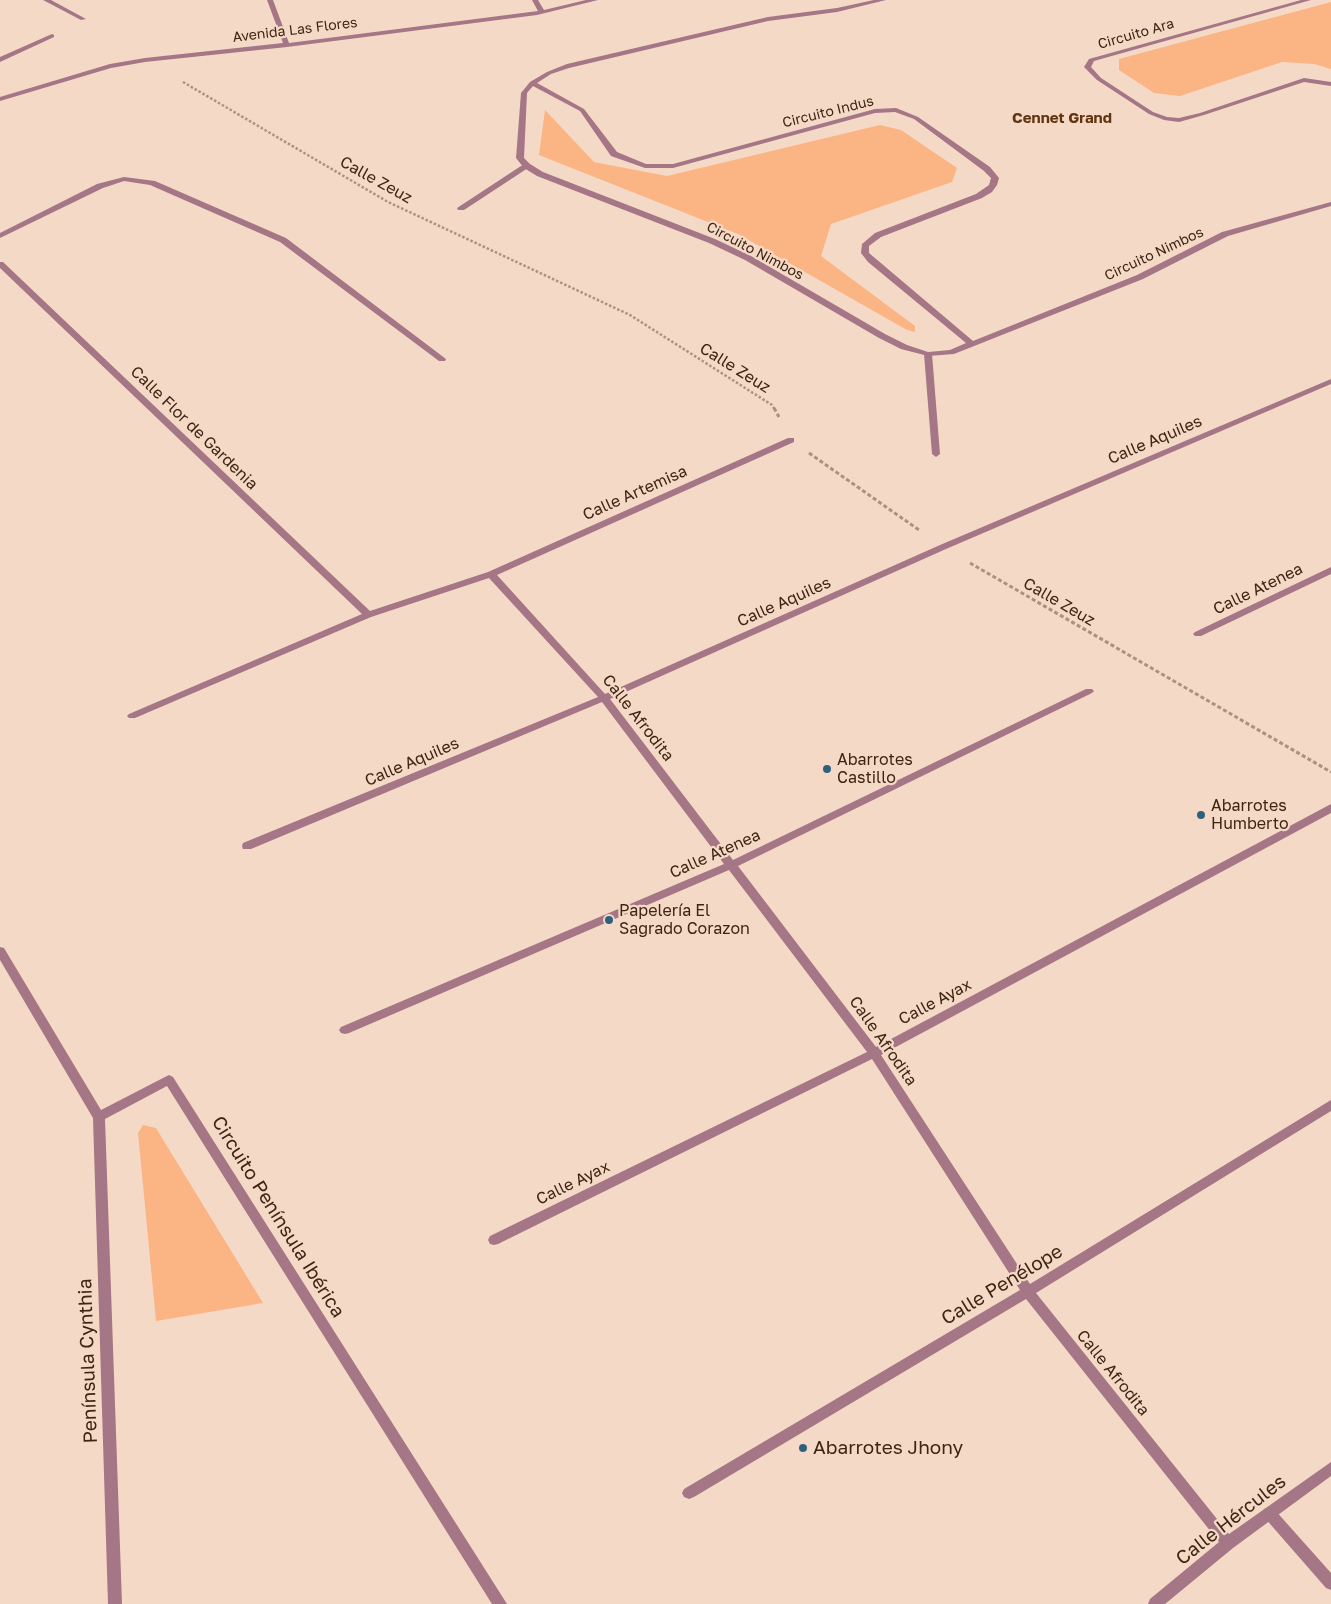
<!DOCTYPE html>
<html>
<head>
<meta charset="utf-8">
<style>
	body { margin:0 }
	canvas { display:block; background:#f5d9c7 }
</style>
</head>
<body>
<canvas width="1331" height="1604"></canvas>
<script>
const g = document.querySelector('canvas').getContext('2d');
g.lineJoin = 'round';
function fill(path, color) {
  g.fillStyle = color;
  g.fill(path, 'evenodd');
}
function toPath(rows) {
  const path = new Path2D();
  for (const r of rows) {
    path.moveTo(r[0], r[1]);
    for (let i = 2; i < r.length; i += 2) path.lineTo(r[i], r[i + 1]);
  }
  return path;
}
function strokePath(path, color, width, dash) {
  g.strokeStyle = color;
  g.lineWidth = width;
  g.lineCap = dash ? 'butt' : 'round';
  g.setLineDash(dash || []);
  g.stroke(path);
}
function write(font, color, halo, rows, align = 'center') {
  g.font = font + ' "Golos Text",sans-serif';
  g.lineWidth = 4.5;
  g.setLineDash([]);
  g.textBaseline = 'middle';
  g.strokeStyle = halo;
  g.fillStyle = color;
  for (const [text, x, y, turn = 0] of rows) {
    g.save();
    g.translate(x, y);
    g.rotate((+turn || 0) * Math.PI / 180);
    g.textAlign = isNaN(turn) ? turn : align;
    if (halo) g.strokeText(text, 0, 0);
    g.fillText(text, 0, 0);
    g.restore();
  }
}
const green = toPath([
	[1331,2,1331,69,1314,64,1282,62,1180,96,1154,93,1119,70,1119,59],
	[545,110,594,162,667,176,880,125,901,130,957,168,952,182,831,224,821,256,915,326,915,332,907,330,738,234,539,155],
	[143,1125,156,1128,263,1303,156,1321,138,1133]
]);
const pathFar1 = toPath([
	[183,82,388,202,630,315,772,405,775,410]
]);
const path = toPath([
	[774,408,779,417],
	[809,453,919,530],
	[970,563,1331,772]
]);
const service = toPath([
	[1269,1507,1274,1509,1331,1573,1331,1590,1326,1588,1264,1517,1262,1513,1264,1509,1269,1507]
]);
const pedestrian = toPath([
	[524,164,531,166,464,210,458,210,457,208,524,164],
	[925,352,928,352,932,354,940,454,936,457,932,454,924,354,925,352]
]);
const minor = toPath([
	[43,0,51,0,86,19,81,20,43,0],
	[267,0,273,0,289,43,538,11,532,0,538,0,544,10,586,0,598,0,537,15,287,47,145,62,111,68,0,101,0,97,110,64,145,58,283,43,267,0],
	[874,0,886,0,837,12,768,21,569,68,551,74,537,83,584,109,617,152,646,164,673,164,875,109,896,108,918,117,990,167,999,178,997,185,992,192,982,198,881,237,869,246,869,253,973,341,1137,275,1222,232,1331,202,1331,206,1228,236,1143,279,954,354,928,356,901,349,879,338,745,260,709,243,537,176,524,168,516,158,521,93,530,82,547,72,567,64,768,17,837,8,874,0],
	[533,86,580,111,611,156,645,168,673,168,875,113,895,112,914,119,984,171,991,178,989,185,976,194,875,233,862,244,861,253,868,262,966,343,950,350,928,352,907,345,885,334,751,256,715,239,543,172,530,164,524,158,527,93,533,86],
	[1301,0,1311,0,1094,61,1091,67,1101,78,1153,112,1167,117,1179,118,1200,113,1304,78,1331,82,1331,86,1304,82,1204,115,1179,122,1164,120,1149,114,1097,80,1084,67,1089,59,1301,0],
	[52,34,54,35,54,37,0,62,0,57,52,34],
	[124,177,155,181,286,238,446,359,445,361,439,361,280,242,150,185,124,181,103,188,0,238,0,233,97,184,124,177],
	[0,262,3,262,370,611,488,572,788,438,794,438,794,442,497,575,605,694,940,545,1331,379,1331,384,946,549,610,699,733,860,1086,689,1092,689,1094,691,1092,693,738,866,876,1047,1331,804,1331,813,881,1055,1030,1284,1331,1100,1331,1111,1036,1293,1229,1534,1331,1462,1331,1476,1233,1548,1165,1604,1148,1604,1150,1599,1219,1542,1026,1299,694,1497,689,1499,684,1497,682,1493,684,1489,1020,1290,872,1059,498,1244,494,1245,490,1244,488,1240,490,1236,867,1052,729,870,349,1033,345,1034,341,1033,339,1030,341,1027,724,864,602,702,251,849,243,849,242,846,243,843,598,697,489,578,371,617,135,718,129,718,127,716,129,714,362,614,0,268,0,262],
	[1331,567,1331,574,1201,636,1195,636,1193,634,1195,632,1331,567],
	[0,947,4,948,101,1110,165,1077,169,1075,173,1077,507,1604,492,1604,167,1086,105,1119,122,1604,108,1604,93,1118,0,960,0,947]
]);
const markers = [
	[827,769,5,"#2f617f"],
	[1201,815,5,"#2f617f"],
	[609,920,5,"#2f617f"],
	[803,1448,5,"#2f617f"]
];
const farStreetnames = [
	["Avenida Las Flores",295,30,-7],
	["Circuito Ara",1136,34,-16],
	["Circuito Indus",828,112,-14],
	["Circuito Nimbos",755,251,28],
	["Circuito Nimbos",1154,254,-25]
];
const farNeighbourhoodnames = [
	["Cennet Grand",1062,118]
];
const streetNames = [
	["Calle Zeuz",376,180,29],
	["Calle Zeuz",735,368,32],
	["Calle Flor de Gardenia",194,428,44],
	["Calle Aquiles",1155,440,-23],
	["Calle Artemisa",635,493,-24],
	["Calle Atenea",1258,589,-26],
	["Calle Aquiles",784,602,-24],
	["Calle Zeuz",1059,602,30],
	["Calle Afrodita",638,718,52],
	["Calle Aquiles",412,762,-23],
	["Calle Atenea",715,854,-24],
	["Calle Ayax",935,1002,-28],
	["Calle Afrodita",883,1041,55],
	["Calle Ayax",573,1183,-26],
	["Calle Afrodita",1113,1373,51]
];
const poiNames = [
	["Abarrotes",837,760],
	["Castillo",837,778],
	["Abarrotes",1211,806],
	["Humberto",1211,824],
	["Papelería El",619,911],
	["Sagrado Corazon",619,929]
];
const nearStreetnames = [
	["Circuito Península Ibérica",278,1217,58],
	["Calle Penélope",1002,1285,-31],
	["Península Cynthia",88,1361,-92],
	["Calle Hércules",1231,1520,-38]
];
const nearPoinames = [
	["Abarrotes Jhony",813,1448]
];
fill(green, '#fbb584');
strokePath(pathFar1, '#ac917e', 2.5, [2.5, 2]);
strokePath(path, '#ac917e', 3, [4, 2.5]);
fill(service, '#a57686');
fill(pedestrian, '#a57686');
fill(minor, '#a57686');
for (const [x, y, r, color] of markers) {
  const dot = new Path2D();
  dot.arc(x, y, r, 0, 2 * Math.PI);
  g.fillStyle = color;
  g.fill(dot);
  strokePath(dot, '#f5d9c7', 2);
}
write('14px', '#3e2511', '#f5d9c7', farStreetnames);
write('bold 15px', '#613511', '#f5d9c7', farNeighbourhoodnames);
write('16px', '#3e2511', '#f5d9c7', streetNames);
write('16px', '#3e2511', '#f5d9c7', poiNames, 'left');
write('19px', '#3e2511', '#f5d9c7', nearStreetnames);
write('19px', '#3e2511', '#f5d9c7', nearPoinames, 'left');
</script>
</body>
</html>
